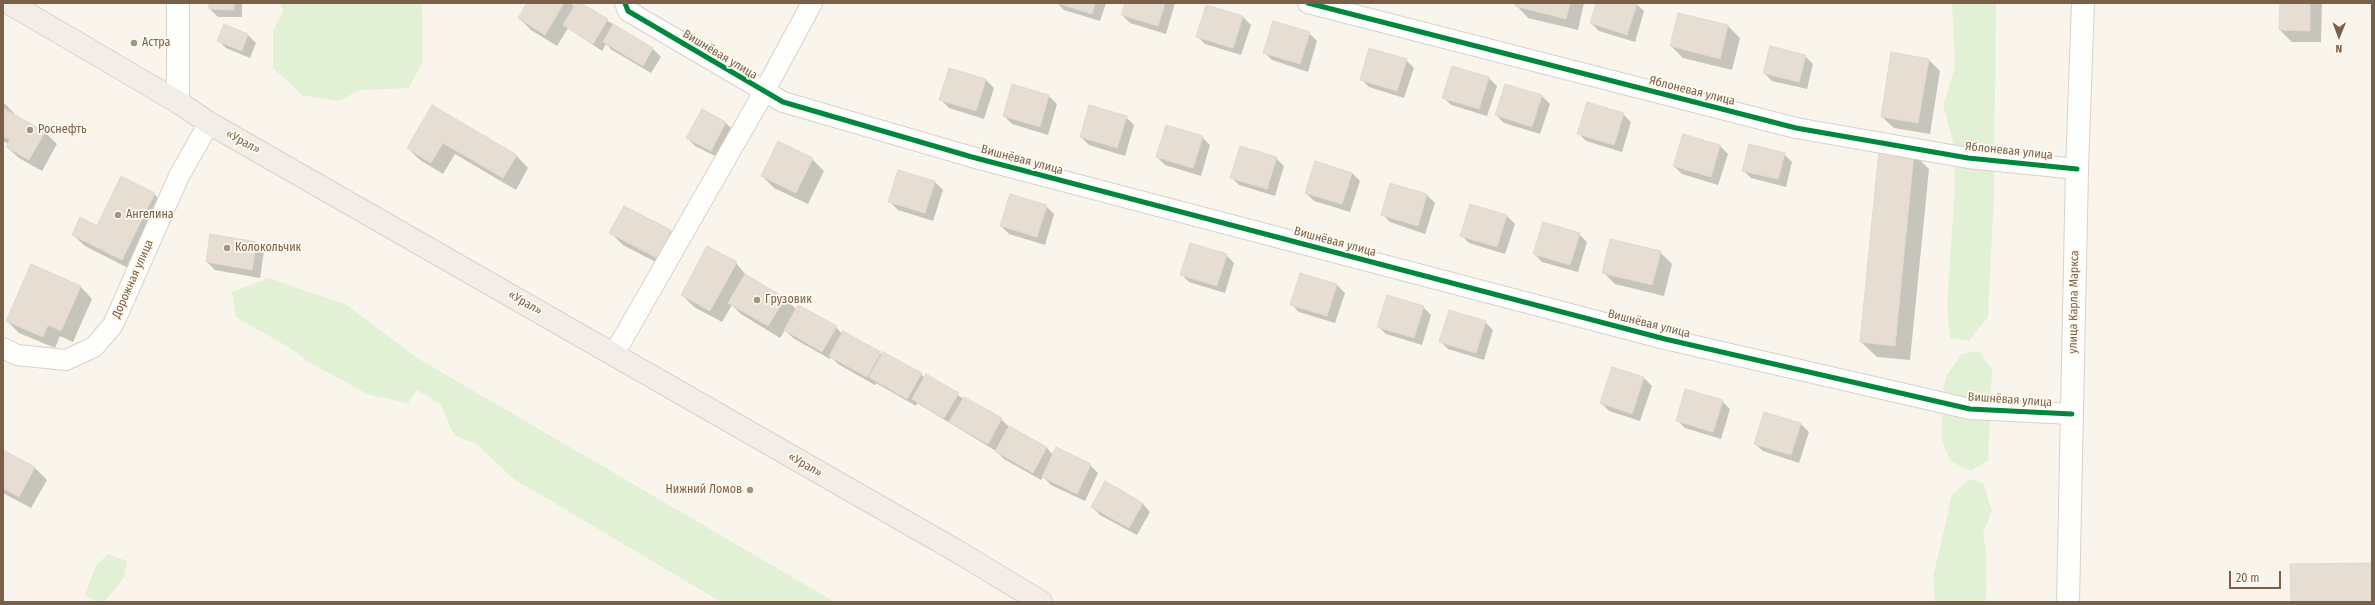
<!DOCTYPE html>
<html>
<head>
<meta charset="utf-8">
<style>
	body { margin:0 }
	#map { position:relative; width:2375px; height:605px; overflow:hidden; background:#f9f5ec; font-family:"Fira Sans Condensed",sans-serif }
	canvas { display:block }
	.frame { position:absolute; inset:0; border:4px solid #7a5f49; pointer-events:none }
	.north { position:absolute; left:2319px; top:16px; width:40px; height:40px; -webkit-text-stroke:3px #fffaef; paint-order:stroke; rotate:181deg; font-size:11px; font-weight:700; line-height:16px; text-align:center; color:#7a5f49 }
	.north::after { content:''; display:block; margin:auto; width:14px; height:18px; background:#7a5f49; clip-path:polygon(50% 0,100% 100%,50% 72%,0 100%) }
	.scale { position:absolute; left:2229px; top:571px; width:52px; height:18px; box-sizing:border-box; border:2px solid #7a5f49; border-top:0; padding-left:5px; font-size:12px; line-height:14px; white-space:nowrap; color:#7a5f49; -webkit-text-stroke:3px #fffaef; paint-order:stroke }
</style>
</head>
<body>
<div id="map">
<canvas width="2375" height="605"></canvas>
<div class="frame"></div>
<div class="north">N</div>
<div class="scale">20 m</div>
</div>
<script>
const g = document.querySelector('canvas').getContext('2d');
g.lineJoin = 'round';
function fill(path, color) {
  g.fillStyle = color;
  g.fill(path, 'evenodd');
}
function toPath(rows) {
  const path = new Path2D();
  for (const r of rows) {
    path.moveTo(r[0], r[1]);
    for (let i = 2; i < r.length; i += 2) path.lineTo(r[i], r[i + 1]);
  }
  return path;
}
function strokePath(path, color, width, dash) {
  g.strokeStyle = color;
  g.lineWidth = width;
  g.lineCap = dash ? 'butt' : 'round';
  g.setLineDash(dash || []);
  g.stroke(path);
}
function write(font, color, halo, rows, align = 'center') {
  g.font = font + ' "Fira Sans Condensed",sans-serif';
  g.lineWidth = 3.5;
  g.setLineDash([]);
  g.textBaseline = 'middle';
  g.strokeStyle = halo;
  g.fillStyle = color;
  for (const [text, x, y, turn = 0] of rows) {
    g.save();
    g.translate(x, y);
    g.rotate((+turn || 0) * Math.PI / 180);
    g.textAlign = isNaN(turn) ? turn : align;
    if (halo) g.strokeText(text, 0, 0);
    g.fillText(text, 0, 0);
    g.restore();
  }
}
const green = toPath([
	[280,3,422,3,423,61,409,88,361,90,338,101,302,95,273,68,273,30,283,11],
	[1952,3,1996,3,1994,193,1988,317,1969,341,1950,338,1947,305,1955,185,1953,142,1943,105,1955,67],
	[269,278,347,305,419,359,835,602,721,602,514,479,476,444,454,435,440,404,417,390,408,403,369,395,312,364,290,348,236,317,232,292],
	[1979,351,1992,369,1988,460,1971,471,1950,461,1941,437,1944,387,1947,375,1962,354],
	[1969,479,1983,483,1992,511,1983,534,1987,556,1986,602,1935,602,1933,577,1952,495],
	[108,554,127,561,124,578,104,602,96,602,85,595,96,565]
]);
const shadow = toPath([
	[210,3,242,3,242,17,218,17,210,9],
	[528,3,571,3,575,7,579,3,653,49,661,57,651,73,612,50,606,44,602,51,568,28,557,46,531,30,519,18],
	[1057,3,1106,3,1100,21,1064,10],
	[1126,3,1175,3,1166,34,1130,23,1122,15],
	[1517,3,1584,3,1578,30,1528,18,1517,6],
	[1597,3,1635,3,1644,11,1635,42,1599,31,1591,23],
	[2281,3,2322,3,2321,42,2292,42,2280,30],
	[1243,17,1251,25,1241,55,1205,44,1197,36],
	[224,25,248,35,256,43,250,58,226,48,218,40],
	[1728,26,1740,38,1732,70,1683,58,1671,46],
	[1309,33,1317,41,1308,72,1272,60,1264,52],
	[1805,56,1813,64,1807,89,1772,81,1764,73],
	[1928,59,1940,71,1930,134,1894,128,1882,117],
	[1406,60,1414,68,1404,98,1369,87,1361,79],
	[950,70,986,80,994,88,984,119,949,108,941,100],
	[1489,78,1497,86,1487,116,1451,105,1443,97],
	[1013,86,1049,96,1057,104,1048,135,1012,124,1004,116],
	[1542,96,1550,104,1540,134,1504,123,1496,115],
	[3,102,14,113,13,114,45,132,57,144,42,171,19,158,7,147,9,144,3,141],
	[433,106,517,156,528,168,516,190,455,154,443,174,420,160,408,148],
	[702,111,726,123,734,131,719,158,695,146,687,138],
	[1623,114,1631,122,1622,152,1586,141,1578,133],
	[1126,117,1134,125,1125,156,1089,145,1081,137],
	[1684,135,1720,146,1728,154,1718,185,1682,174,1674,166],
	[1202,137,1210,145,1201,176,1165,165,1157,157],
	[1784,154,1792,162,1786,187,1751,178,1743,170],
	[1914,154,1929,169,1910,360,1877,357,1861,342],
	[1276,158,1284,166,1275,196,1239,185,1231,177],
	[812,159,824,171,808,204,774,188,762,176],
	[899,171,935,182,943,190,933,221,898,210,890,202],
	[1352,173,1360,181,1350,212,1314,201,1306,193],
	[1391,184,1427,195,1435,203,1425,234,1390,222,1382,214],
	[154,194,166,206,134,271,85,246,73,235,97,227],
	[1471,205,1507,216,1515,224,1505,254,1469,243,1461,235],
	[1046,206,1054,214,1045,245,1009,234,1001,226],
	[624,207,671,231,683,243,669,269,623,245,611,233],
	[1579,234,1587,242,1578,272,1542,262,1534,254],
	[256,243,264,251,260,278,215,270,207,262],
	[1660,252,1672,264,1664,296,1615,284,1603,272],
	[1226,255,1234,263,1225,293,1189,282,1181,274],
	[736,263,747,276,785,298,797,310,836,327,842,334,921,374,925,378,927,376,964,399,1001,419,1009,427,1047,448,1053,455,1090,465,1098,473,1085,501,1051,485,1043,477,1041,480,1004,459,996,451,917,403,916,406,876,383,875,385,838,364,831,357,830,359,793,338,785,330,780,338,741,314,732,305,722,322,694,307,682,295],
	[1337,285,1345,293,1335,323,1299,312,1291,304],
	[81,287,92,299,73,342,60,336,55,348,19,333,7,321],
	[1423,307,1431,315,1422,345,1386,334,1378,326],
	[1485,322,1493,330,1484,360,1448,349,1440,341],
	[1644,378,1652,386,1640,421,1609,411,1601,403],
	[1722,401,1730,409,1721,439,1685,428,1677,420],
	[1765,413,1801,424,1809,432,1799,463,1763,451,1755,444],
	[3,451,35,468,47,480,31,508,3,493],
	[1143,504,1150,512,1137,535,1100,515,1092,507]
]);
const building = toPath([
	[209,3,234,3,234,10,209,9,209,3],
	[527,3,564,3,545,35,518,18,527,3],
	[576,3,581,3,608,19,593,44,563,25,576,3],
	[1056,3,1095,3,1092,14,1056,3],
	[1125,3,1165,3,1158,26,1121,15,1125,3],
	[1516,3,1570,3,1566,19,1515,6,1516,3],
	[1596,3,1637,3,1627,35,1590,23,1596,3],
	[2280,3,2310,3,2310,31,2279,30,2280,3],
	[1206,5,1243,16,1233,48,1196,37,1206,5],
	[1678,13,1728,25,1720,59,1670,46,1678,13],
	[1273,21,1310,32,1300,64,1263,53,1273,21],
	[224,24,248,34,242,51,217,41,224,24],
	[613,24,653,48,643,66,603,42,613,24],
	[1770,46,1806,55,1799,82,1763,73,1770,46],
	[1369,48,1407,59,1397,91,1360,80,1369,48],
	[1891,52,1929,59,1918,123,1881,117,1891,52],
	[1452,66,1489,77,1479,109,1442,98,1452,66],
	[949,68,986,79,976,111,939,100,949,68],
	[1012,84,1049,95,1040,127,1003,116,1012,84],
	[1505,84,1542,95,1532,127,1495,115,1505,84],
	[1587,102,1624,113,1614,145,1577,134,1587,102],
	[432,105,517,155,503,178,443,143,431,163,407,148,432,105],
	[1089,105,1127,116,1117,148,1080,137,1089,105],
	[3,108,45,132,29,160,6,147,10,140,3,136,3,108],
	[702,109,726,122,711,151,686,138,702,109],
	[1166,125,1203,136,1193,168,1156,157,1166,125],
	[1683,134,1720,145,1711,177,1673,166,1683,134],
	[778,141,813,158,796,193,761,176,778,141],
	[1749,144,1785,153,1778,179,1742,171,1749,144],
	[1240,146,1277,157,1267,189,1230,178,1240,146],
	[1879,150,1914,153,1895,346,1860,342,1879,150],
	[1315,161,1352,173,1342,204,1305,193,1315,161],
	[898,170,935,181,925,213,888,202,898,170],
	[121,176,155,193,122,260,72,235,80,217,97,226,121,176],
	[1390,183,1427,194,1418,226,1381,215,1390,183],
	[1010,194,1047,205,1037,237,1000,226,1010,194],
	[1470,204,1507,215,1497,247,1460,236,1470,204],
	[624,206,671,230,657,258,609,233,624,206],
	[1543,222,1580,233,1570,265,1533,254,1543,222],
	[210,234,257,242,252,270,206,262,210,234],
	[1610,239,1661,251,1652,285,1602,273,1610,239],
	[1190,243,1227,254,1217,286,1180,275,1190,243],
	[707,246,737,262,710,311,681,295,707,246],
	[31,264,81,286,61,331,48,325,43,337,6,321,31,264],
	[1300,273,1337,284,1327,316,1290,305,1300,273],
	[745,274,785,298,768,326,728,303,745,274],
	[1387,295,1424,306,1414,338,1377,327,1387,295],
	[798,305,837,326,822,352,784,330,798,305],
	[1449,310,1486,321,1476,353,1439,342,1449,310],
	[843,331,881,352,867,377,829,356,843,331],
	[883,352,922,373,907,399,869,377,883,352],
	[1612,367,1644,377,1632,414,1600,403,1612,367],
	[926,374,959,393,944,418,912,399,926,374],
	[1685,389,1723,400,1713,432,1676,421,1685,389],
	[964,397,1002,418,988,444,949,422,964,397],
	[1764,412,1801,423,1791,455,1754,444,1764,412],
	[1009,426,1047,447,1033,473,995,451,1009,426],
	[1056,447,1091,464,1077,494,1042,477,1056,447],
	[3,450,35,467,19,497,3,488,3,450],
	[1105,481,1143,503,1129,528,1091,507,1105,481],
	[2372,563,2372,602,2291,602,2290,564,2372,563]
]);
const minor = toPath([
	[625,3,628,11,783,102,972,157,1665,339,1970,409,2072,414],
	[1308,3,1796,128,1968,158,2077,169],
	[3,348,17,355,66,360,94,347,113,325,179,176,209,123],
	[614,354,764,92,812,3]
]);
const tertiary = toPath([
	[2068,602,2077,169,2083,3]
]);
const secondary = toPath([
	[178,3,178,102]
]);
const trunk = toPath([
	[9,3,178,102,209,123,955,550,1041,602]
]);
const cycleway = toPath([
	[625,3,628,11,783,102,972,157,1665,339,1970,409,2072,414],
	[1308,3,1796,128,1968,158,2077,169]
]);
const markers = [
	[134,43,4,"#a69482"],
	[30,130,4,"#a69482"],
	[118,215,4,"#a69482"],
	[227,248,4,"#a69482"],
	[757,300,4,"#a69482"],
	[750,490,4,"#a69482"]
];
const poiNames = [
	["Астра",142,43],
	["Роснефть",38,130],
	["Ангелина",126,215],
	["Колокольчик",235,248],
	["Грузовик",765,300],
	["Нижний Ломов",742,490,"right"]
];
const streetNames = [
	["Вишнёвая улица",720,55,31],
	["Яблоневая улица",1692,91,14],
	["«Урал»",243,142,29],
	["Яблоневая улица",2009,151,6],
	["Вишнёвая улица",1022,160,15],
	["Вишнёвая улица",1335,242,15],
	["Дорожная улица",133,279,-66],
	["улица Карла Маркса",2074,302,-89],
	["«Урал»",525,303,30],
	["Вишнёвая улица",1649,324,14],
	["Вишнёвая улица",2010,400,4],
	["«Урал»",805,465,30]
];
fill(green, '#e2f1d6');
fill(shadow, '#0003');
fill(building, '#e6ded3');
strokePath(building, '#e2d9cd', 1);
strokePath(minor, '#d8d2ca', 22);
strokePath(tertiary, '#d8d2ca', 24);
strokePath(secondary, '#d9d2ca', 24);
strokePath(trunk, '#dad2c9', 24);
strokePath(minor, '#fefefc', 20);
strokePath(tertiary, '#fefefc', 22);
strokePath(secondary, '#fefefc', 22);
strokePath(trunk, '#f2ede6', 22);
strokePath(cycleway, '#00873e', 5);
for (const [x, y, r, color] of markers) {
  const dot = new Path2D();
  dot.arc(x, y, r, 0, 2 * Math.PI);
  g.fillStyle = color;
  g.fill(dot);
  strokePath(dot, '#fffaef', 1.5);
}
write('12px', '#7a5f49', '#fffaef', poiNames, 'left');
write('12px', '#7a5f49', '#fffaef', streetNames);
</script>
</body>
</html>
